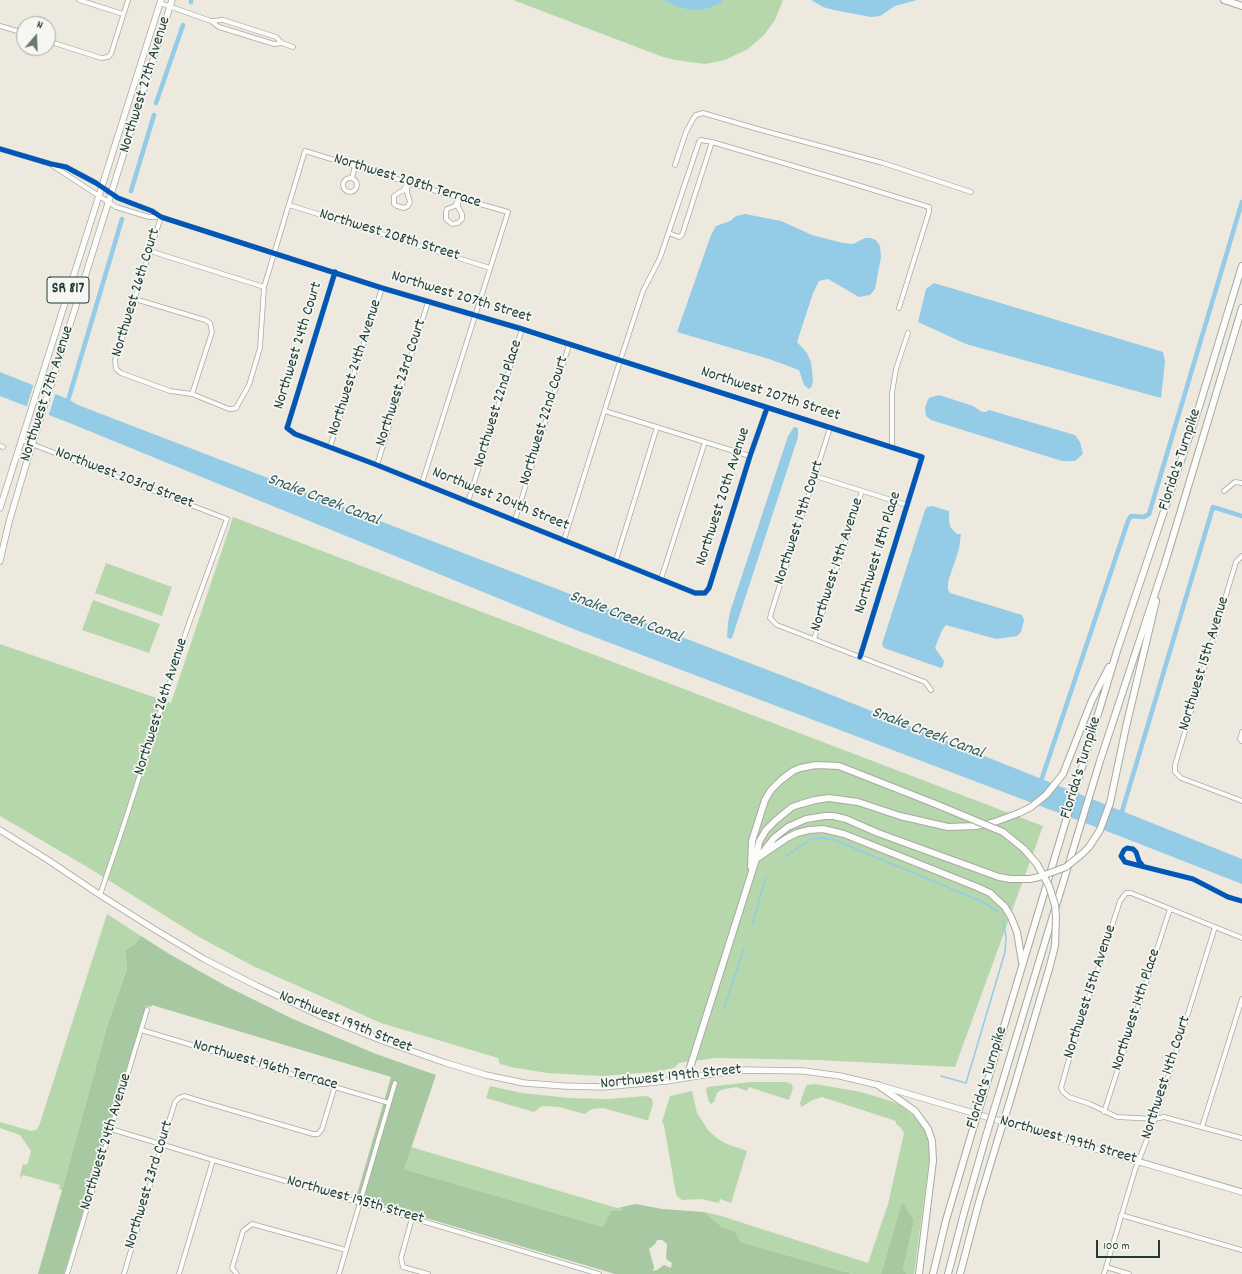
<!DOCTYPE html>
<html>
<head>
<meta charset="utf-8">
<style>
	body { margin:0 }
	#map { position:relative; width:1242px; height:1274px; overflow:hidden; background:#ede9df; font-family:Dekko,sans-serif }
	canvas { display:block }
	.north { position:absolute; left:16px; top:16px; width:40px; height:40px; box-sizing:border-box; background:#f6f6f2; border:1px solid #a0aca6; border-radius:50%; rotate:19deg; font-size:11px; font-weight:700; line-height:16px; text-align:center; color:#1f3d34 }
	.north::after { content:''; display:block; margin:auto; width:14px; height:18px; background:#677970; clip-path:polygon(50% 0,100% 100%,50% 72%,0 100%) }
	.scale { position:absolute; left:1096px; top:1240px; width:64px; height:18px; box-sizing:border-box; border:2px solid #1f3d34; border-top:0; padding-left:5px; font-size:12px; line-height:14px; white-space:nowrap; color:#1f3d34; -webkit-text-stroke:3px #f6f6f2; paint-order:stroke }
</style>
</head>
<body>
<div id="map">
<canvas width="1242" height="1274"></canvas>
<div class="north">N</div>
<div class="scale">100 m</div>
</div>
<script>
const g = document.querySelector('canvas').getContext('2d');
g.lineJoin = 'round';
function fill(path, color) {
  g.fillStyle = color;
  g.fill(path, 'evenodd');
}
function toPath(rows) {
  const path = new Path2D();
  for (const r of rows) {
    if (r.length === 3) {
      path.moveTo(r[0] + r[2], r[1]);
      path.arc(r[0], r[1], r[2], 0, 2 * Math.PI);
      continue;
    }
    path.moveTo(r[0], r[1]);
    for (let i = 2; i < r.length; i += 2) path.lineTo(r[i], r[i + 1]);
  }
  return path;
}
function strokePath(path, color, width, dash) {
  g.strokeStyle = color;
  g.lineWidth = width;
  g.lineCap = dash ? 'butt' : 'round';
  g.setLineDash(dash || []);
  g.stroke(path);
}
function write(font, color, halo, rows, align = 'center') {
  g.font = font + ' Dekko,sans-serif';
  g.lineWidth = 3.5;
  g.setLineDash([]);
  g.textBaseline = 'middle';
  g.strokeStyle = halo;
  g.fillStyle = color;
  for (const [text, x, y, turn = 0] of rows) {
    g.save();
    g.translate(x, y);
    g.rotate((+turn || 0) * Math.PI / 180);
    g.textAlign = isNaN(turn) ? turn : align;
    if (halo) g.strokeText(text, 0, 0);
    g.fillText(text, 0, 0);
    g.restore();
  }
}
const green = toPath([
	[513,0,783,0,775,20,764,35,748,49,725,60,705,64,675,60,663,57],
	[233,517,1043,826,955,1067,818,1060,715,1058,679,1063,674,1068,654,1072,602,1076,547,1073,510,1067,501,1064,500,1065,498,1058,381,1023,253,966,199,937,89,868,0,816,0,644,171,703],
	[106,563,172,587,162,616,95,593],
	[93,600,160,624,149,653,82,630],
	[107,914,141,936,136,943,125,951,127,967,108,1023,62,1190,59,1189,60,1185,23,1175,21,1178,20,1175,23,1164,27,1165,31,1151,20,1135,0,1128,0,1122,31,1131,36,1130,39,1126],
	[751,1082,787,1082,790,1084,791,1083,793,1088,789,1100,749,1087,747,1091,736,1087,721,1090,717,1093,714,1102,711,1104,709,1102,706,1091,707,1087],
	[808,1084,809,1085,815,1084,861,1092,891,1101,902,1106,912,1115,914,1114,924,1126,929,1139,930,1154,914,1274,907,1274,903,1270,914,1220,902,1203,881,1274,853,1274,740,1242,735,1231,723,1228,704,1212,718,1215,868,1263,888,1204,904,1133,901,1128,896,1124,896,1121,822,1097,813,1100,801,1107,800,1103,805,1088],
	[490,1086,522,1093,569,1098,608,1099,647,1096,652,1099,653,1104,648,1120,646,1120,603,1108,592,1109,585,1114,559,1107,544,1106,540,1107,534,1112,486,1098],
	[692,1091,697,1113,708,1130,718,1139,727,1144,747,1151,731,1203,720,1199,719,1203,701,1199,682,1200,678,1197,676,1194,664,1125,662,1122,670,1096],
	[411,1147,617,1208,622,1207,623,1211,603,1227,404,1169]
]);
const forest = toPath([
	[141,936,171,955,226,986,293,1019,376,1054,436,1075,404,1169,603,1227,611,1211,623,1211,622,1207,636,1204,662,1209,704,1212,723,1228,735,1231,740,1242,853,1274,615,1274,355,1197,358,1191,391,1077,152,1005,151,1007,146,1006,64,1274,38,1274,62,1190,108,1023,127,968,125,951,136,943],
	[657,1240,662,1240,667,1244,666,1259,672,1263,671,1268,664,1265,657,1270,653,1271,654,1267,649,1249,655,1244],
	[902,1202,914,1220,903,1270,907,1274,881,1274]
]);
const water = toPath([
	[663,0,723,0,720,3,706,9,690,10,674,5],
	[811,0,917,0,895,6,880,16,871,17,834,10,823,7],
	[745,214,781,221,812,235,843,243,853,244,865,238,870,238,876,240,880,246,881,257,875,289,870,295,859,297,828,279,819,281,813,293,797,342,807,353,811,362,813,380,812,386,809,389,804,385,799,370,769,359,677,332,711,235,716,226,730,221,736,216],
	[934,283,1163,352,1165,362,1161,398,966,344,918,322,926,289],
	[0,372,68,399,78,405,799,682,1242,859,1242,884,1122,837,576,630,72,424,0,396],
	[939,395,973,406,982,412,986,412,989,410,1075,435,1080,442,1083,454,1075,461,1062,461,931,420,926,416,925,408,927,402,929,398],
	[794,427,798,428,798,437,732,638,730,639,727,637,728,623,730,612,788,436],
	[932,506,949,511,949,522,951,528,957,534,961,534,959,549,948,582,948,589,950,593,1022,615,1024,620,1021,632,1017,636,996,639,946,625,942,630,935,648,944,661,943,666,941,668,884,648,882,644,925,510,927,507]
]);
const pier = toPath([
	[34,383,56,392,48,417,26,409]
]);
const stream = toPath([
	[786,856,811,839,821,838,832,839,981,901,997,911],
	[752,925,766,877],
	[724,1009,744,948],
	[941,1076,966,1083,1005,952,1006,937,1003,921]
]);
const canal = toPath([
	[191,2,191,0],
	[156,103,183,25],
	[131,191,154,115],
	[67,404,122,219],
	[1040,784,1128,521,1131,516,1144,517,1149,514,1242,202],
	[1121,815,1213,507,1242,516]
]);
const minor = toPath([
	[79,0,123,14],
	[160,3,211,21,219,27,274,44,282,43,293,47],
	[211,21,223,20,276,37,282,43],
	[0,26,24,33],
	[48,41,101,58,108,57,111,54,128,0],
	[0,149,51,164,66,167,96,183,118,198,152,211,161,217,382,288,522,329,922,457,860,657],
	[675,165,686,132,693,119,696,115,703,113,761,130,883,163,971,192],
	[53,166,116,207,149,217,160,217],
	[352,178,355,166],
	[350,185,7],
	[408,182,407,192,410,202,408,206,404,208,397,206,394,204,394,196,400,192,403,191,408,182],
	[459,198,458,207,462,214,462,219,458,223,452,224,446,219,446,212,447,209,455,206,459,198],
	[289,205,490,268],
	[161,217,115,360,116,369,121,373,170,391,192,394,229,409,232,409,236,408,249,385,260,348,264,287,305,151,459,198,508,212,422,483],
	[669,233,679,237,682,235,712,142],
	[150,251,264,287],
	[335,272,287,428,295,434,377,465,695,593,705,593,709,588,750,456,767,408],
	[135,299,205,320,210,323,212,332,192,394],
	[605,411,750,456],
	[830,428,772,610,770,618,777,625,925,682,931,690],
	[21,440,227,519,187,629,123,827,100,895],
	[0,446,3,447],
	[330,447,382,288],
	[892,447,892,393,896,369,908,333],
	[377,465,428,302],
	[815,476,907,505],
	[1224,491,1235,482,1242,483],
	[468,502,522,329],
	[515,520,569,345],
	[564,540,620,361,643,291,660,258,699,142,701,140,712,142,841,180,929,207,929,212,899,308],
	[1242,556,1236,562,1175,765,1175,772,1181,778,1242,801],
	[616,560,657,427],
	[661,579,705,442],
	[814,639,862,491],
	[1242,732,1240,739,1242,741],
	[1242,938,1131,893,1126,893,1120,901,1069,1059,1061,1088,1063,1092,1069,1097,1090,1104,1117,1117,1155,1119,1164,1117,1242,1138],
	[141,1030,389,1103],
	[1104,1112,1170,909],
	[1202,1127,1242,999],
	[111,1129,213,1160,412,1218,599,1274],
	[1121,1215,1242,1250],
	[412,1218,401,1258,403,1267,428,1274],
	[1106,1267,1129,1274],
	[67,1274,147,1010],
	[124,1274,162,1144,175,1102,179,1098,184,1096,207,1103,313,1134,318,1134,322,1129,335,1086],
	[179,1274,213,1160],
	[237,1274,232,1268,243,1231,252,1224,346,1250],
	[339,1274,395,1083],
	[1104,1274,1135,1170,1155,1119,1215,927]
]);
const major = toPath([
	[0,508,161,0],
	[0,561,9,522,28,458,172,0],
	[0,830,48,860,100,895,154,929,204,959,257,986,321,1016,383,1041,446,1063,486,1075,524,1083,564,1086,603,1087,667,1081,697,1076,743,1070,804,1071,840,1076,878,1085,1242,1192]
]);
const highway = toPath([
	[1224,0,1242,6],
	[1110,803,1126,727,1156,601],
	[763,852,774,838,788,827,806,819,825,816,833,816,846,819,878,833,999,877],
	[756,859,787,838,797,833,809,830,823,829,844,834,977,887,990,893,1005,907,1011,917,1017,932,1022,962],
	[751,867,752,841,765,800,771,790,781,780,793,771,800,768,816,765,839,766,933,803],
	[687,1077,756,859,759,842,766,830,775,821,792,807,801,804,815,800,829,798,858,802,900,816,948,827,976,826,992,823,1019,813,1031,807,1046,795,1063,774,1092,700,1109,667],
	[878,1085,915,1111,928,1129,932,1141,933,1161,919,1274],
	[983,1096,1117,651,1199,407,1242,266],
	[997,1100,1100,761,1165,563,1242,308],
	[1009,1104,1049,969],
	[933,1274,946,1220,972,1132],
	[948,1274,964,1213,986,1136],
	[960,1274,979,1202,998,1139]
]);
const highwayBridge = toPath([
	[933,803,1003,832,1024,849,1037,864,1049,886,1055,905,1056,917,1055,946,1049,969],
	[999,877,1010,879,1030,879,1039,877,1066,867,1083,853,1089,847,1100,830,1110,803],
	[972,1132,983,1096],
	[986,1136,997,1100],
	[998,1139,1009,1104]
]);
const cycleway = toPath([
	[0,149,51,164,66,167,96,183,118,198,152,211,161,217,382,288,522,329,922,457,860,657],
	[335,272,287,428,295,434,377,465,695,593,705,593,709,588,750,456,767,408],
	[1143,866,1139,861,1136,852,1133,849,1127,848,1124,850,1121,856,1125,862,1193,879,1228,897,1242,901]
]);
const shields = [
	[68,290,42]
];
const shieldNames = [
	["SR 817",68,290]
];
const streetNames = [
	["Northwest 27th Avenue",146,85,-73],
	["Northwest 208th Terrace",407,182,17],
	["Northwest 208th Street",389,236,17],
	["Northwest 26th Court",137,293,-73],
	["Northwest 207th Street",461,298,17],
	["Northwest 24th Court",299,346,-73],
	["Northwest 24th Avenue",356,368,-72],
	["Northwest 23rd Court",402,383,-72],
	["Northwest 27th Avenue",48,394,-72],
	["Northwest 207th Street",770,395,18],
	["Northwest 22nd Place",499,404,-73],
	["Northwest 22nd Court",545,421,-73],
	["Florida's Turnpike",1181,460,-72],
	["Northwest 203rd Street",124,479,21],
	["Northwest 20th Avenue",724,497,-72],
	["Northwest 204th Street",500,500,22],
	["Northwest 19th Court",800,523,-72],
	["Northwest 18th Place",879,553,-73],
	["Northwest 19th Avenue",838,565,-72],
	["Northwest 15th Avenue",1205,664,-73],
	["Northwest 26th Avenue",162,707,-72],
	["Florida's Turnpike",1082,768,-73],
	["Northwest 15th Avenue",1091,992,-72],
	["Northwest 14th Place",1137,1010,-72],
	["Northwest 199th Street",345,1023,22],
	["Northwest 196th Terrace",265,1066,16],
	["Northwest 199th Street",671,1078,-6],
	["Florida's Turnpike",988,1078,-73],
	["Northwest 14th Court",1167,1078,-72],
	["Northwest 199th Street",1068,1141,16],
	["Northwest 24th Avenue",107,1142,-73],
	["Northwest 23rd Court",150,1185,-73],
	["Northwest 195th Street",355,1201,16]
];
const waterNames = [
	["Snake Creek Canal",323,501,21],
	["Snake Creek Canal",625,618,21],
	["Snake Creek Canal",927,734,21]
];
fill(green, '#b6d7ab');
fill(forest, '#a7c8a1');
fill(water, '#94cbe6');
fill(pier, '#ede9df');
strokePath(stream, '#94cbe6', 1.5);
strokePath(canal, '#94cbe6', 4.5);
strokePath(minor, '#a8a9a2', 5.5);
strokePath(major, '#a8a9a2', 7);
strokePath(highway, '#a8a9a2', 8);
strokePath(minor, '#fcfcfa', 4);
strokePath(major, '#fcfcfa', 5.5);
strokePath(highway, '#fcfcfa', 6);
strokePath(highwayBridge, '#a8a9a2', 8, []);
strokePath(highwayBridge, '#fcfcfa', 6);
strokePath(cycleway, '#0057b8', 5);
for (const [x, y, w] of shields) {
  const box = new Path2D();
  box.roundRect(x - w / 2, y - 13, w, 26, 3);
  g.fillStyle = '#f6f6f2';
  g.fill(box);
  strokePath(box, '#1f3d34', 1);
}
write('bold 15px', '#1f3d34', null, shieldNames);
write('16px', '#1f3d34', '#f6f6f2', streetNames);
write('italic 17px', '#335d61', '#f6f6f2', waterNames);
</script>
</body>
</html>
